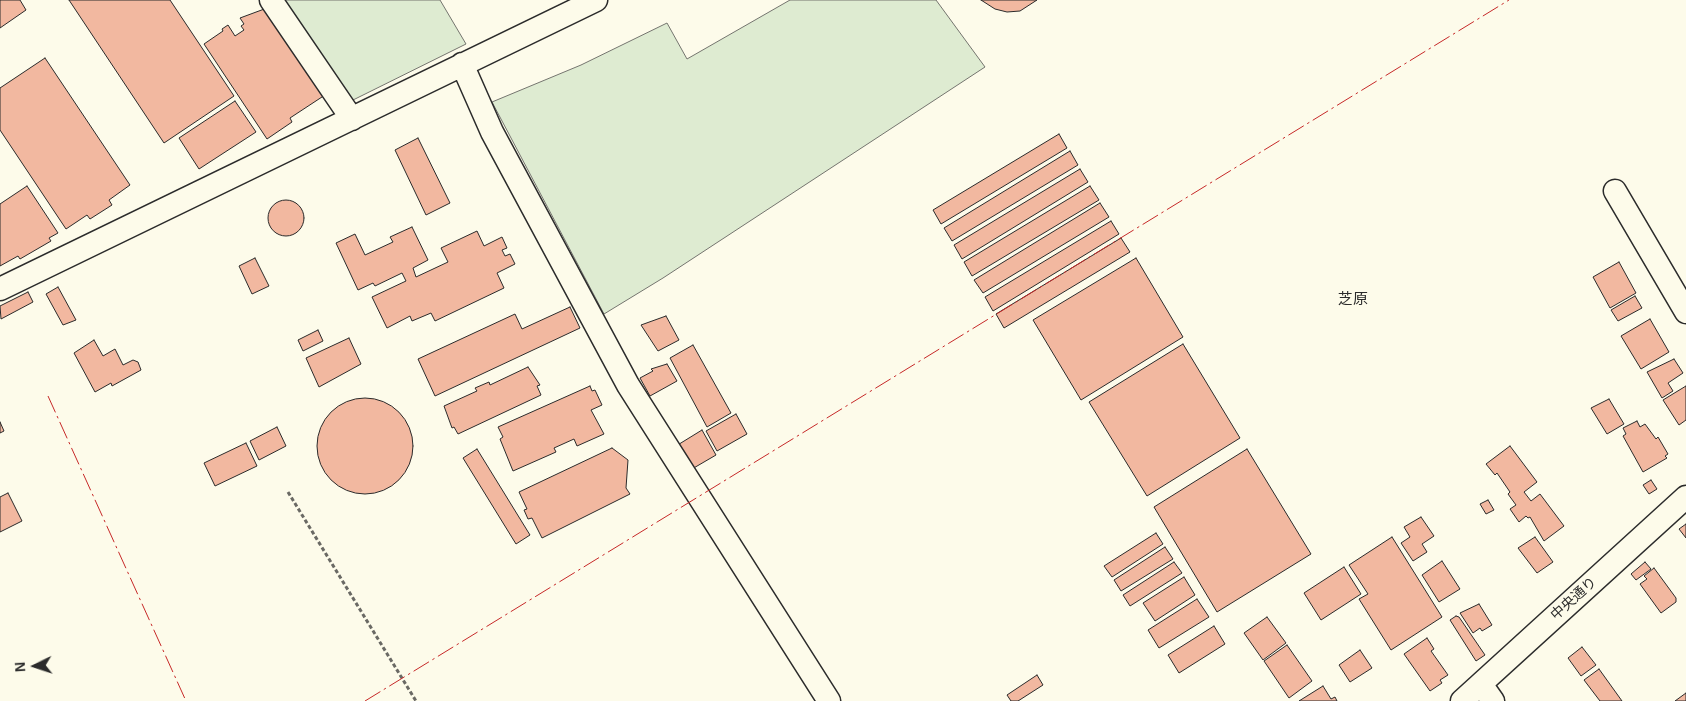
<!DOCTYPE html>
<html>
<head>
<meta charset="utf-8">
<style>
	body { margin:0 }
	#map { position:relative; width:1686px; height:701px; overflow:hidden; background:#fdfbea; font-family:Arial,sans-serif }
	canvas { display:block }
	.north { position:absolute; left:10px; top:641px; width:50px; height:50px; -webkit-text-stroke:4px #fdfbea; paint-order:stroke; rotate:266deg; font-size:14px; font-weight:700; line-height:20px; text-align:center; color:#2b2b2b }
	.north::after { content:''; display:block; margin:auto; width:18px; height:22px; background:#2b2b2b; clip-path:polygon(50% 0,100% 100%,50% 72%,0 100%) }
</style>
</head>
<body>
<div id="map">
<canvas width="1686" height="701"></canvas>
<div class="north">N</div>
</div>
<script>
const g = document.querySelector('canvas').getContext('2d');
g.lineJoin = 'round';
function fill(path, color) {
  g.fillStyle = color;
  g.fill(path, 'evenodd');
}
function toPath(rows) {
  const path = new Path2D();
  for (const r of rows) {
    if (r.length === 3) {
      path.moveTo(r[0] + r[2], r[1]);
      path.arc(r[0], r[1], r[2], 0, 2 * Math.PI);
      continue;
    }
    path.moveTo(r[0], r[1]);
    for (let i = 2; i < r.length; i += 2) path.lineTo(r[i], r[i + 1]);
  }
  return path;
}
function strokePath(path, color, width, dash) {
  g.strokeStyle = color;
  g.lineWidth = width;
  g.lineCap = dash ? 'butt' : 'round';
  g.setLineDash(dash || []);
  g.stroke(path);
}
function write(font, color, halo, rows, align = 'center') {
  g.font = font + ' Arial,"Noto Sans JP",sans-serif';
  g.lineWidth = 4;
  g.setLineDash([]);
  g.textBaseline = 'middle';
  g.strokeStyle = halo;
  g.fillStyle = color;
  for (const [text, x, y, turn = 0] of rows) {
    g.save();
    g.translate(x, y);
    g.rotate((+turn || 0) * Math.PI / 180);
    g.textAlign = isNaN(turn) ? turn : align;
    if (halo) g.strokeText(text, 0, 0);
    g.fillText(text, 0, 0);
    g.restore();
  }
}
const green = toPath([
	[281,0,440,0,466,44,349,102,281,0],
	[790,0,936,0,985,67,663,278,604,314,492,102,581,65,667,23,687,59,790,0]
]);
const building = toPath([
	[0,0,20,0,26,10,0,28,0,0],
	[69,0,170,0,234,96,164,143,69,0],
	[981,0,1037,0,1020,11,1007,12,995,9,981,0],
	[267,8,325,95,290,118,292,122,267,139,204,44,223,31,222,29,228,25,235,36,244,30,241,26,244,24,240,18,267,8],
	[45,58,130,185,109,200,112,205,90,219,87,215,66,229,0,130,0,88,45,58],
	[235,101,256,132,199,169,179,138,235,101],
	[1059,134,1067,148,941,224,933,210,1059,134],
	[418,138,450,203,426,215,395,150,418,138],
	[1070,151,1078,165,952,241,944,228,1070,151],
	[1080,169,1088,182,962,259,954,245,1080,169],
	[27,186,58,233,49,238,51,241,20,259,18,256,0,266,0,204,27,186],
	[1090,186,1099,200,972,276,964,262,1090,186],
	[286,218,18],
	[1100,203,1109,217,983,293,974,280,1100,203],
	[1111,221,1119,234,993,311,985,297,1111,221],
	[412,227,428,260,413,268,416,277,448,262,441,248,477,231,484,246,502,237,507,248,502,250,505,256,510,254,515,264,497,273,504,288,435,321,431,313,412,321,410,316,387,328,372,297,406,281,402,273,375,286,373,283,358,290,336,243,355,234,365,255,393,242,390,237,412,227],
	[1121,238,1130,252,1004,328,996,314,1121,238],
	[255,258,269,286,252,294,239,266,255,258],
	[1136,258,1183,337,1081,400,1033,320,1136,258],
	[1619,262,1636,293,1610,308,1593,277,1619,262],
	[58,287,76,320,63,325,46,294,58,287],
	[28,292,33,302,1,319,0,306,28,292],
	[1635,296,1642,308,1618,321,1611,310,1635,296],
	[570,307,580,328,435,396,418,359,515,314,522,329,570,307],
	[666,316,679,340,658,351,641,325,666,316],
	[1650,319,1669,352,1641,369,1621,336,1650,319],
	[318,330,323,341,303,351,298,340,318,330],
	[349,338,361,364,319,387,306,358,349,338],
	[94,340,103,356,115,349,123,365,133,360,138,362,141,370,112,386,111,383,95,392,74,353,94,340],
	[1183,344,1240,438,1147,496,1089,402,1183,344],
	[693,345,731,413,707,427,670,358,693,345],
	[1674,359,1683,373,1668,383,1673,391,1662,398,1647,372,1674,359],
	[667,364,677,381,650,396,640,378,653,371,651,369,667,364],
	[528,367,540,385,537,386,541,395,458,434,454,427,452,428,444,406,477,391,475,388,489,382,490,385,528,367],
	[590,386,592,391,595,390,602,405,591,410,604,434,577,446,574,439,554,448,556,452,513,471,500,439,503,437,498,427,590,386],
	[1686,386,1686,420,1679,425,1663,400,1686,386],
	[365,446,48],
	[1609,399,1624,424,1607,434,1591,408,1609,399],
	[736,414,747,434,717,451,706,431,736,414],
	[1637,421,1640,427,1645,424,1656,439,1658,437,1668,454,1665,456,1667,458,1643,472,1623,436,1626,434,1623,428,1637,421],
	[0,422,4,431,0,433,0,422],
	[277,427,286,446,259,460,250,441,277,427],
	[702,430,716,455,692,469,676,446,702,430],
	[246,443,257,466,215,486,204,463,246,443],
	[1510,446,1537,482,1524,492,1531,501,1540,494,1564,526,1544,541,1530,517,1528,518,1526,516,1519,522,1510,509,1516,505,1508,494,1510,492,1497,473,1495,475,1486,464,1510,446],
	[612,448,628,460,626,488,630,494,542,538,532,518,528,519,524,510,527,509,519,492,612,448],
	[477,449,530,535,516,544,463,458,477,449],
	[1247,449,1311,554,1217,612,1154,507,1247,449],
	[1651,480,1657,489,1649,494,1643,485,1651,480],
	[8,493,22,521,0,532,0,497,8,493],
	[1488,500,1494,510,1486,514,1480,504,1488,500],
	[1421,517,1434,536,1422,544,1427,552,1413,561,1401,543,1410,537,1404,527,1421,517],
	[1686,524,1686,538,1679,529,1686,524],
	[1156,533,1163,544,1112,577,1104,566,1156,533],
	[1392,537,1442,617,1391,650,1359,599,1368,594,1349,565,1392,537],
	[1535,537,1553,562,1537,573,1518,548,1535,537],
	[1165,547,1173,559,1121,591,1114,580,1165,547],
	[1442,561,1460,589,1439,602,1422,575,1442,561],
	[1174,562,1182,573,1130,606,1123,595,1174,562],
	[1645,562,1651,569,1636,580,1631,574,1645,562],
	[1344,567,1361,594,1321,620,1304,593,1344,567],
	[1654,568,1676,598,1676,602,1661,613,1640,584,1647,579,1644,576,1654,568],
	[1184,577,1195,595,1155,621,1143,603,1184,577],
	[1197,599,1209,617,1159,648,1148,630,1197,599],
	[1479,604,1492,625,1482,631,1480,628,1473,633,1460,613,1479,604],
	[1456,616,1459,617,1485,655,1476,661,1450,620,1456,616],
	[1267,617,1286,643,1263,660,1244,633,1267,617],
	[1214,626,1225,644,1179,673,1168,655,1214,626],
	[1427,638,1434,649,1431,651,1448,675,1440,680,1442,683,1430,691,1404,654,1427,638],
	[1287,645,1312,681,1289,698,1264,661,1287,645],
	[1582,647,1596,665,1581,676,1568,658,1582,647],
	[1360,650,1372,668,1350,682,1339,665,1360,650],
	[1599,669,1622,701,1600,701,1584,680,1599,669],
	[1037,675,1043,685,1018,701,1011,701,1007,695,1037,675],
	[1323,686,1331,699,1335,697,1337,701,1299,701,1323,686],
	[1686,693,1686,701,1675,701,1686,693]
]);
const path = toPath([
	[288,492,416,701]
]);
const minor = toPath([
	[271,0,352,119],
	[462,64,492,132,628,385,829,701],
	[1615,191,1686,312],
	[0,289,596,0],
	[1481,684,1493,701],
	[1462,701,1686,497]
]);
const power = toPath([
	[48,396,186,701],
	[365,701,1509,0]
]);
const streetNames = [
	["中央通り",1574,599,-42]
];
const neighbourhoodNames = [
	["芝原",1353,300]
];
fill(green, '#deebd1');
strokePath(green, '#74746e', 1);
fill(building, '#f2b8a0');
strokePath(building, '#2b2b2b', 1);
strokePath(minor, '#2b2b2b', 25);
strokePath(path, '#6a6964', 3, [4, 2.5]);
strokePath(minor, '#fdfbea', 22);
strokePath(power, '#c62828', 1, [18, 4, 2.5, 4]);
write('14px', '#2b2b2b', '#fdfbea', streetNames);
write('15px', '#2b2b2b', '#fdfbea', neighbourhoodNames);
</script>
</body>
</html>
